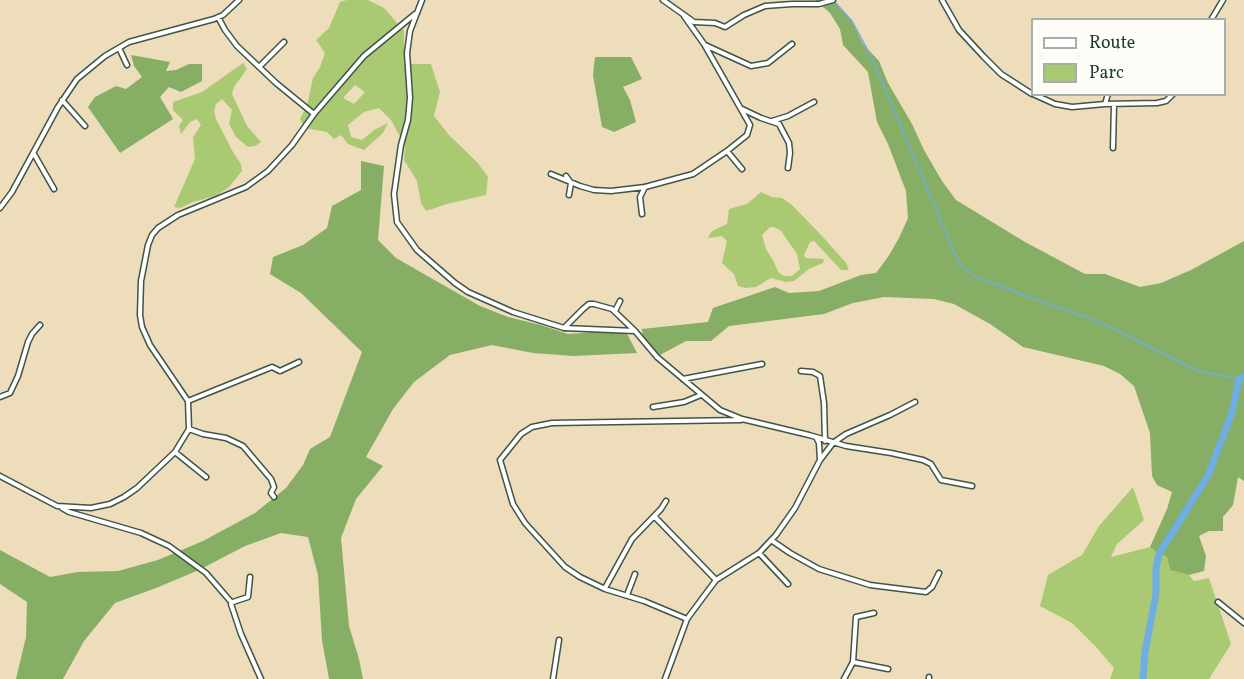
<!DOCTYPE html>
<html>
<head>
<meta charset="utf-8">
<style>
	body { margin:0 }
	#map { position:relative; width:1244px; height:679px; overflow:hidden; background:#edb; font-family:Vollkorn,serif }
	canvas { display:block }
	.legend { position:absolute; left:1031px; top:18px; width:195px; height:78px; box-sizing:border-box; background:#fdfcf7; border:2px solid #a4b0a9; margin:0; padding:8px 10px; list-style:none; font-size:18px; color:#1f3d34 }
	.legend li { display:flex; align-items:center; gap:12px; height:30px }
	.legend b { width:30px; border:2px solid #a4b0a9 }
</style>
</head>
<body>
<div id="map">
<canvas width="1244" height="679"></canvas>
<ul class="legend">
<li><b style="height:8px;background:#fff"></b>Route</li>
<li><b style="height:16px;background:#a9ca72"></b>Parc</li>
</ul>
</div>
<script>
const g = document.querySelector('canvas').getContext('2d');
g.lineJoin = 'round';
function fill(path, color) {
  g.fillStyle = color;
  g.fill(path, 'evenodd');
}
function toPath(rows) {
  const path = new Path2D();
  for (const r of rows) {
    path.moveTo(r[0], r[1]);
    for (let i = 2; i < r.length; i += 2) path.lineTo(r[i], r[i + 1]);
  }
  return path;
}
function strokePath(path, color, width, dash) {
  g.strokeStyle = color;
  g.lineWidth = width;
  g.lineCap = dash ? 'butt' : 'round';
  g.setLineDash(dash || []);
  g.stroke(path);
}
const green = toPath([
	[347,0,368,0,384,8,404,31,404,64,431,64,440,92,434,116,449,135,477,162,488,177,486,195,447,204,426,211,421,203,417,181,404,160,405,146,391,120,379,108,364,112,348,125,351,137,362,140,374,130,388,123,383,133,364,150,348,144,341,135,334,139,327,132,305,128,300,119,307,106,313,78,320,67,325,53,316,40,329,28,340,2],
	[355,85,365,92,354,104,343,98],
	[243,63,247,69,234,87,232,94,247,126,261,142,255,146,248,147,236,137,229,124,232,110,222,99,216,104,214,111,216,119,233,152,241,164,242,171,228,188,215,196,193,202,180,208,174,207,195,159,193,137,201,125,197,119,190,122,181,134,179,126,183,120,173,110,173,102,202,92],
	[761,192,772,197,782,198,792,205,822,236,846,263,849,270,841,270,814,241,810,242,804,255,806,258,824,259,823,263,809,269,794,281,786,282,771,278,756,287,745,288,738,286,734,274,722,263,727,241,722,236,708,238,712,231,727,224,729,209,747,204],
	[770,227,774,227,781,231,797,254,800,269,792,276,784,276,778,272,774,262,766,249,762,235],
	[1133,487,1144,520,1117,544,1111,557,1150,547,1159,554,1167,557,1170,570,1189,575,1194,581,1209,578,1231,644,1209,679,1110,679,1114,668,1096,647,1072,623,1040,606,1048,575,1082,555,1099,526]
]);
const forest = toPath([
	[815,0,833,0,852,21,863,44,879,61,888,83,912,124,924,150,942,181,956,200,1025,242,1085,274,1105,274,1140,287,1161,283,1191,270,1244,241,1244,481,1238,477,1233,505,1223,517,1223,531,1209,531,1199,536,1206,556,1204,571,1189,575,1170,570,1167,557,1159,554,1150,547,1167,509,1172,492,1157,485,1152,476,1150,433,1134,386,1120,374,1104,366,1023,347,990,324,954,304,934,299,884,297,853,303,824,314,729,326,711,341,686,341,660,355,648,349,643,340,642,329,708,322,713,308,775,287,789,293,819,291,861,275,876,273,888,257,899,238,908,218,906,191,888,144,877,122,868,72,843,45,840,29,830,13],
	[131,55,170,62,166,71,176,70,189,64,202,64,202,81,181,92,169,87,160,97,173,119,120,153,88,107,95,97,116,86,126,89,142,77,134,66],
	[595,57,631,57,642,79,623,87,630,100,636,122,614,132,602,127,593,75],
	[361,161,384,166,378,240,396,258,480,306,508,317,541,325,568,334,625,330,637,353,573,356,533,353,492,345,450,355,414,382,393,409,366,457,383,466,356,499,341,538,349,626,359,659,363,679,329,679,322,640,318,575,308,537,281,533,245,546,199,570,156,588,115,603,84,641,63,679,16,679,26,637,27,602,0,584,0,550,50,577,78,572,118,571,158,560,203,541,255,513,286,488,303,465,310,449,330,437,362,352,301,293,270,274,273,257,303,245,327,228,332,206,361,190]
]);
const stream = toPath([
	[834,1,852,21,872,58,959,263,975,277,1109,326,1198,371,1239,379]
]);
const river = toPath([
	[1143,679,1145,652,1156,594,1156,568,1159,554,1208,476,1232,413,1239,379,1244,377]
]);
const minor = toPath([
	[422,0,410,31,407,53,410,98,408,120,401,145,394,194,397,222,417,250,455,283,468,292,513,312,564,328,635,331,657,357,720,410,742,419,809,435,816,437,819,443,820,460,795,508,776,535,759,553,716,580,707,592,687,619,665,679],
	[663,0,694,22,715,23,725,27,744,15,765,6,792,4,819,4,833,0],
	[942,0,959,30,984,57,1001,74,1032,94],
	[218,17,225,30,237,46,276,83,314,114],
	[1211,20,1223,0],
	[705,45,751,66,768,63,792,44],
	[119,48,127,65],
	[259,67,284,42],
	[1033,94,1055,104,1072,107,1105,104,1157,103,1166,101,1173,94],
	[62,100,85,126],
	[1105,104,1108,94],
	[742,109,761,118,779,124,789,143,790,153,788,168],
	[772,121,788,116,814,102],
	[1113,148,1114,104],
	[727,151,742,169],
	[34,154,54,189],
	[551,174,580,186,594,190,611,191,645,187,693,174,727,151,747,135,750,125,704,44,684,16],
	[566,176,571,183,569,195],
	[0,208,12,192,58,107,77,79,105,56,129,42,214,19,223,15,239,0],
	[642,214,640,197,645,187],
	[615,311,620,301],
	[564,328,583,309,589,304,594,304,612,309,635,331],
	[801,371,813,372,820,376,824,403,825,441],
	[683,379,762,364],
	[0,397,10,393,18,376,28,342,32,334,40,325],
	[188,401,272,367,280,371,299,362],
	[653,407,684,402,701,395],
	[189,429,203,434,226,438,243,446,271,479,274,487,271,493,274,497],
	[816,437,846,446,891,453,923,460,931,464,941,480,972,486],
	[175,452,206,477],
	[820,460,833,443,846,434,890,415,915,402],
	[0,476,57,506,91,508,110,504,124,497,137,488,175,452,189,429,188,401,150,345,142,327,140,315,141,281,148,245,152,235,158,228,178,215,246,187,268,171,292,145,314,114,364,56,415,14],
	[62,508,69,512,141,533,169,546,206,573,232,603],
	[654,516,716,580],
	[771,540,790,553,819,569,870,585,926,592,932,587,939,573],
	[759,553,788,584],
	[250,577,248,597,233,602,231,604,241,634,261,679],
	[605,588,632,539,661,509,666,501],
	[627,595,635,574],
	[1218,602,1244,623],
	[687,619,644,601,605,589,580,577,565,567,525,523,513,504,500,460,521,434,532,427,552,423,741,420],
	[853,662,888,669],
	[553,679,559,640],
	[844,679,853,662,856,617,874,613],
	[929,679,929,677]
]);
fill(green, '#a9ca72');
fill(forest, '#86ae64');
strokePath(stream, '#6eaee2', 1.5);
strokePath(river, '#6eaee2', 7);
strokePath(minor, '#3e5548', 7);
strokePath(minor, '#fff', 4);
</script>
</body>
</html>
